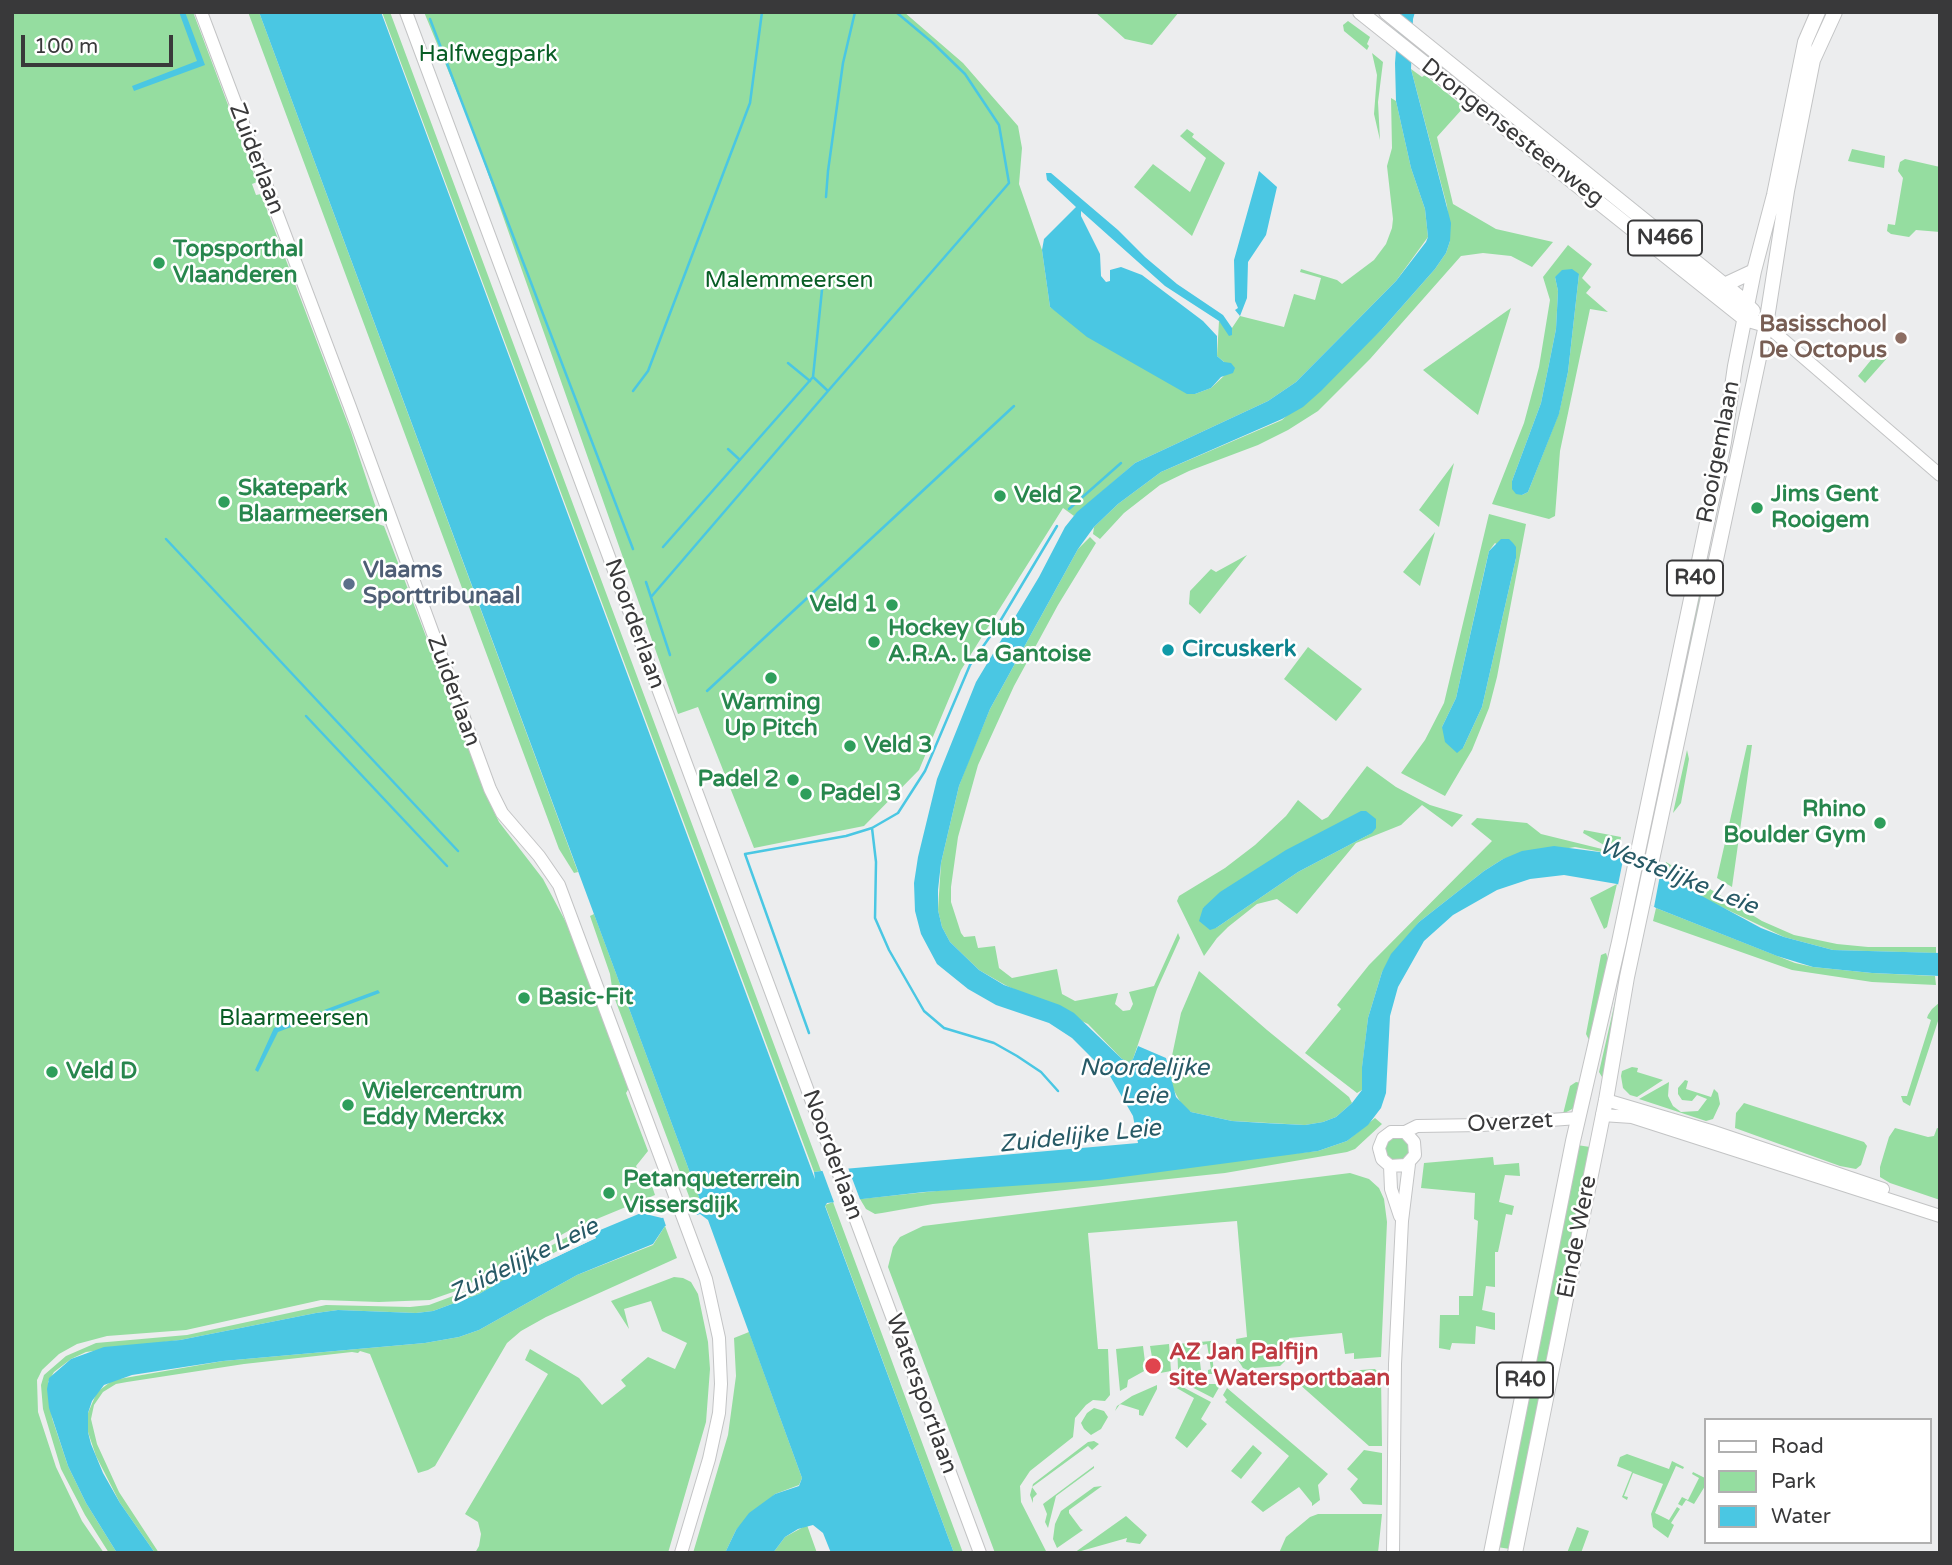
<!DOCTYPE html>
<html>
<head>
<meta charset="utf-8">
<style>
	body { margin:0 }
	#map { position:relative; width:1952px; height:1565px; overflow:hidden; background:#ecedee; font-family:"Varela Round",sans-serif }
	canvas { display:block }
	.frame { position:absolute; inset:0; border:14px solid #39393a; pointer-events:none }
	.legend { position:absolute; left:1704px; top:1418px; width:228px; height:126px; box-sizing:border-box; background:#fff; border:2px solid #b0b0b0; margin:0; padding:9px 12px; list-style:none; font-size:21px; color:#39393a }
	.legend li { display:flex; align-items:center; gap:14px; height:35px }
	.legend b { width:35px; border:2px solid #b0b0b0 }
	.scale { position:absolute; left:21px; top:35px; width:152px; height:32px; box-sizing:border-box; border:4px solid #39393a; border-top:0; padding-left:9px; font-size:21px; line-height:24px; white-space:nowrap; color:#39393a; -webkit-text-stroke:5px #fff; paint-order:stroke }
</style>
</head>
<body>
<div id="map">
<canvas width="1952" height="1565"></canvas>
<div class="frame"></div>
<ul class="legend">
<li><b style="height:9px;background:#fff"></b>Road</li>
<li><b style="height:19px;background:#95dda0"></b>Park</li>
<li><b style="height:19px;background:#4ac7e3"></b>Water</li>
</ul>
<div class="scale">100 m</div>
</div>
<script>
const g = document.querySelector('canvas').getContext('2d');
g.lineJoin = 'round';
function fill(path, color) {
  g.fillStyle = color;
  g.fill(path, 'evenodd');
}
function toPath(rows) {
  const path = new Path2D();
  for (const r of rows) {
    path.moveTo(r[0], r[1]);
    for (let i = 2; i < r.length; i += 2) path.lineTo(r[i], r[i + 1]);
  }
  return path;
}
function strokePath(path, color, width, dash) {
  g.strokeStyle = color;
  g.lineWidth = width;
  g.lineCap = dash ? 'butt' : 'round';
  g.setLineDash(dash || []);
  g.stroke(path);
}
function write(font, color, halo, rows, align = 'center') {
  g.font = font + ' "Varela Round",sans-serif';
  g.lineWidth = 5;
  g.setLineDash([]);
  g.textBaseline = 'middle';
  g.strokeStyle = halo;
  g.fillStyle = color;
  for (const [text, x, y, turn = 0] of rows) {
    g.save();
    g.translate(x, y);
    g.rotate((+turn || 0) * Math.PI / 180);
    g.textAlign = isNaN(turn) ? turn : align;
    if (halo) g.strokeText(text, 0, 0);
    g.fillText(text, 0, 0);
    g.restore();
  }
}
const green = toPath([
	[12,12,193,12,257,182,252,184,256,195,261,194,351,432,378,514,374,517,378,524,384,526,487,797,499,822,543,879,569,928,629,1088,626,1093,648,1151,636,1166,642,1180,652,1186,655,1195,570,1230,513,1262,453,1292,430,1300,379,1302,321,1300,186,1330,107,1336,77,1344,59,1354,42,1370,37,1380,38,1412,56,1467,82,1521,104,1553,12,1553],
	[248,12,259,12,578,872,574,873,559,849],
	[382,12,390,12,821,1171,814,1172],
	[424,12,904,12,963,63,1018,126,1022,148,1019,184,1042,250,1050,307,1195,394,1211,388,1227,373,1224,362,1217,356,1219,321,1232,335,1232,328,1240,316,1284,327,1294,294,1315,300,1321,278,1300,272,1301,269,1337,280,1342,284,1374,260,1386,244,1392,228,1393,219,1387,166,1392,148,1391,98,1396,101,1411,168,1425,209,1428,237,1396,281,1296,382,1268,401,1135,463,1074,516,1063,508,961,670,919,770,864,826,754,848,698,707,678,714,473,131],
	[1095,12,1179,12,1152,45,1125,39],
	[1348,21,1370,37,1367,44,1369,46,1367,50,1344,31,1343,25],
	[1372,53,1383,62,1378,102,1380,140,1374,114,1377,75],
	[1411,69,1422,77,1425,75,1464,107,1437,137,1453,204,1496,229,1553,242,1532,267,1511,256,1483,253,1461,256,1370,359,1318,411,1288,430,1258,445,1189,471,1160,485,1124,513,1100,539,1093,534,1094,527,1118,504,1161,472,1282,420,1383,328,1435,269,1446,253,1450,241,1447,206],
	[1187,129,1194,134,1192,137,1225,163,1192,236,1134,187,1153,164,1190,192,1206,158,1180,136],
	[1852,149,1885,156,1884,168,1848,161],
	[1905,159,1940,167,1940,232,1916,230,1909,237,1891,234,1887,231,1888,224,1895,225,1903,178,1898,171,1900,162],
	[1568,245,1592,264,1582,278,1591,287,1586,293,1608,312,1590,309,1560,451,1555,516,1549,519,1492,504,1524,423,1539,367,1550,300,1543,277],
	[1579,274,1568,372,1559,413,1528,492,1522,495,1512,481,1541,403,1550,359,1556,329,1558,291,1555,277],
	[1511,308,1478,415,1423,370],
	[1880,349,1888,357,1865,383,1858,376],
	[1454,463,1439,527,1419,510],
	[1489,514,1526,524,1497,677,1489,708,1472,750,1445,796,1401,773,1425,740,1444,703],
	[1495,543,1516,558,1482,707,1463,748,1442,727,1456,698,1485,568,1489,551],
	[1435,532,1420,586,1403,572],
	[1090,537,1096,543,1058,605,1014,686,978,765,958,837,951,887,951,902,961,933,964,937,975,936,978,948,995,946,999,968,1012,978,1057,969,1062,994,1075,1001,1118,993,1115,1004,1123,1011,1130,1010,1133,1004,1129,992,1154,986,1178,933,1180,938,1157,989,1133,1059,1129,1062,1122,1059,1088,1024,1005,985,979,970,950,942,942,927,938,910,941,863,959,786,968,762,990,709,1078,549],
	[1247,555,1200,614,1189,604,1190,591,1211,569,1216,572],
	[1704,558,1709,561,1604,1077,1602,1077,1599,1072,1628,945,1628,931],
	[1308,647,1362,689,1336,721,1284,679],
	[1747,745,1752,745,1732,887,1717,878],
	[1687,750,1689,759,1681,803,1673,813],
	[1367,766,1396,787,1430,805,1463,815,1452,827,1422,805,1401,825,1356,843,1297,914,1277,899,1257,904,1228,927,1217,938,1204,956,1177,901,1179,896,1225,868,1255,845,1286,816,1298,800,1322,820,1328,817],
	[1372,833,1298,872,1216,928,1203,908],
	[1477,818,1527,823,1541,834,1602,849,1607,853,1575,847,1503,859,1484,871,1419,922,1382,972,1368,1018,1362,1068,1362,1090,1357,1093,1305,1053,1341,1009,1337,1005,1369,965,1492,841,1471,824],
	[1584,830,1621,837,1618,853,1583,833],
	[1666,862,1762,921,1794,935,1837,944,1868,947,1936,947,1936,953,1833,950,1784,937,1705,899,1663,875],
	[1617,884,1607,927,1604,929,1590,898],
	[1656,908,1795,963,1813,967,1872,973,1935,976,1936,985,1872,982,1792,970,1653,921],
	[594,914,699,1197,699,1202,693,1207,613,994,610,974,590,916],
	[1606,953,1608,959,1589,1040,1586,1034,1601,955],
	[1199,971,1267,1030,1349,1097,1352,1103,1336,1117,1323,1122,1305,1125,1232,1121,1191,1112,1183,1107,1172,1087,1169,1070,1181,1013],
	[1940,1002,1940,1015,1910,1106,1903,1102,1901,1096,1907,1096,1931,1020,1927,1018,1928,1015,1932,1009],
	[1632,1067,1638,1068,1637,1072,1663,1080,1637,1097,1630,1095,1623,1088,1621,1076,1622,1071],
	[1685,1080,1688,1081,1686,1089,1711,1097,1714,1089,1718,1093,1720,1104,1713,1119,1706,1121,1639,1099,1669,1082,1668,1096,1673,1106,1681,1112,1698,1111,1707,1099,1697,1095,1692,1101,1682,1100,1678,1094,1678,1088],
	[1576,1082,1581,1083,1574,1108,1563,1114,1570,1086],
	[1744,1103,1864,1142,1867,1146,1861,1165,1856,1169,1840,1166,1735,1128,1736,1113],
	[1375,1118,1382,1124,1355,1149,1347,1152,1225,1173,933,1204,882,1213,875,1214,866,1209,860,1199,1318,1151,1347,1141],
	[1895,1128,1928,1137,1934,1136,1937,1128,1940,1129,1940,1200,1890,1183,1880,1177,1880,1167,1889,1137],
	[1402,1136,1408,1140,1410,1154,1400,1163,1387,1158,1384,1145,1388,1139],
	[1577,1145,1590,1147,1510,1549,1497,1547],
	[1493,1157,1494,1165,1519,1163,1520,1176,1505,1175,1499,1202,1514,1206,1512,1215,1506,1214,1498,1252,1495,1252,1495,1287,1486,1286,1482,1310,1495,1313,1495,1330,1476,1326,1475,1344,1452,1343,1450,1350,1439,1348,1440,1315,1459,1315,1459,1296,1473,1296,1478,1221,1474,1219,1475,1193,1421,1188,1424,1163],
	[1350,1173,1369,1179,1379,1188,1384,1199,1387,1222,1381,1357,1354,1359,1354,1353,1345,1354,1342,1333,1289,1338,1291,1359,1286,1360,1280,1366,1254,1368,1250,1371,1243,1368,1238,1360,1236,1339,1247,1337,1237,1221,1088,1233,1098,1349,1108,1349,1110,1395,1105,1401,1093,1400,1086,1405,1075,1418,1073,1437,1030,1471,1020,1486,1021,1502,1047,1553,995,1553,888,1267,893,1247,900,1237,923,1226],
	[833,1202,963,1553,954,1553,825,1205],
	[665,1226,677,1258,546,1317,521,1331,507,1343,435,1466,428,1470,418,1473,370,1354,360,1351,358,1353,352,1352,244,1364,127,1382,116,1384,103,1392,94,1405,91,1419,97,1444,119,1492,159,1553,155,1553,120,1503,96,1456,88,1432,88,1413,97,1392,113,1380,223,1361,425,1343,459,1337,479,1330,577,1275,653,1245],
	[576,1232,579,1239,479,1294,433,1311,416,1313,338,1310,316,1313,180,1340,86,1352,71,1359,54,1372,48,1382,52,1418,68,1466,86,1503,117,1553,109,1553,85,1515,61,1469,43,1409,41,1385,44,1375,66,1356,96,1343,187,1335,326,1305,410,1307,429,1305,472,1289],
	[674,1277,683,1278,691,1282,698,1294,708,1342,710,1369,706,1422,668,1553,475,1553,479,1546,481,1534,478,1522,465,1514,548,1374,525,1360,530,1349,579,1378,602,1405,626,1386,621,1380,648,1357,675,1369,687,1343,662,1331,651,1301,624,1309,629,1329,611,1301],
	[749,1332,802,1478,799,1485,775,1494,736,1530,725,1553,693,1553,728,1435,736,1376,734,1338],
	[1211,1341,1214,1374,1208,1374,1208,1370,1211,1369,1207,1344,1198,1346,1201,1370,1204,1370,1204,1373,1178,1369,1177,1344],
	[1169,1344,1171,1371,1155,1374,1150,1346],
	[1143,1346,1146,1370,1128,1380,1127,1387,1120,1391,1116,1349],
	[1375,1369,1381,1376,1382,1446,1369,1446,1289,1375],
	[1180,1381,1209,1384,1221,1384,1213,1398],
	[1175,1383,1211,1402,1201,1419,1207,1424,1187,1448,1175,1438,1194,1398,1175,1387,1173,1388],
	[1157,1385,1157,1389,1143,1416,1139,1415,1139,1410,1120,1404,1115,1411,1117,1406,1132,1396],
	[1227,1388,1328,1474,1318,1485,1320,1500,1312,1506,1312,1503,1299,1487,1263,1512,1251,1502,1289,1456,1225,1402,1227,1400,1223,1395],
	[1094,1408,1104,1411,1108,1417,1101,1429,1091,1435,1084,1429,1081,1423,1087,1413],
	[1094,1441,1099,1444,1092,1450,1088,1446,1032,1487,1037,1494,1033,1498,1033,1503,1030,1495,1033,1484,1088,1442],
	[1253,1445,1262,1453,1241,1479,1231,1471],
	[1364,1450,1382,1453,1382,1505,1363,1504,1350,1489,1358,1479,1347,1469],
	[1627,1454,1669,1469,1672,1461,1684,1467,1683,1469,1676,1466,1655,1513,1669,1520,1677,1507,1680,1509,1671,1523,1674,1525,1668,1538,1653,1527,1651,1514,1663,1484,1633,1473,1624,1496,1628,1497,1627,1500,1622,1497,1632,1472,1617,1466,1620,1457],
	[1094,1466,1094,1468,1056,1496,1048,1528,1045,1522,1047,1514,1043,1504],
	[1693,1472,1705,1478,1705,1486,1694,1504,1686,1500,1682,1506,1678,1504,1682,1497,1688,1500,1699,1478,1692,1474],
	[1102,1486,1069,1510,1069,1513,1081,1529,1083,1530,1057,1548,1053,1539,1055,1524,1061,1511,1094,1487],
	[1318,1514,1382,1514,1378,1553,1279,1553,1286,1537,1310,1517],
	[1126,1516,1147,1535,1140,1544,1126,1542,1127,1538,1074,1553],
	[807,1525,817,1553,773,1553,785,1537],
	[1577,1527,1589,1531,1581,1553,1567,1553]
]);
const water = toPath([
	[179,12,185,12,205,65,134,91,132,86,197,61],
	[259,12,381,12,815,1179,814,1172,821,1171,1138,1143,1133,1116,1110,1076,1072,1038,1049,1023,996,1005,968,989,937,964,921,934,915,911,914,883,918,857,937,779,976,682,1039,577,1065,527,1077,512,1135,463,1268,401,1296,382,1396,281,1426,242,1428,237,1425,209,1411,168,1396,101,1395,63,1399,12,1415,12,1413,19,1411,69,1451,223,1450,241,1446,253,1435,269,1383,328,1321,391,1303,407,1282,419,1161,472,1118,504,1094,527,1078,549,990,709,959,786,941,863,938,890,938,910,942,927,950,942,979,970,1004,985,1060,1005,1074,1013,1122,1059,1129,1062,1133,1059,1138,1046,1166,1058,1176,1097,1191,1112,1232,1121,1264,1123,1305,1125,1323,1122,1336,1117,1352,1103,1362,1090,1362,1067,1368,1018,1382,972,1391,954,1419,922,1484,871,1503,859,1522,851,1554,846,1607,853,1663,875,1761,928,1784,937,1833,950,1940,953,1940,976,1872,973,1813,967,1777,956,1656,908,1617,884,1564,875,1530,879,1497,890,1453,915,1424,941,1398,987,1390,1016,1386,1093,1381,1108,1368,1125,1347,1141,1318,1151,1100,1180,924,1192,827,1203,825,1206,954,1553,831,1553,823,1533,813,1525,798,1529,785,1537,773,1553,725,1553,736,1530,749,1513,775,1494,799,1486,802,1478,708,1220,700,1214,665,1226,653,1244,577,1275,479,1330,459,1337,425,1343,223,1361,132,1375,104,1385,92,1401,88,1413,88,1432,91,1444,103,1473,120,1503,155,1553,117,1553,86,1503,68,1466,49,1408,47,1389,49,1378,71,1359,104,1347,180,1340,316,1313,338,1310,416,1313,433,1311,479,1294,535,1262,537,1266,596,1238,593,1233,641,1213,662,1218,693,1207,699,1202,699,1197],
	[1259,171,1277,187,1266,235,1248,262,1247,298,1240,316,1235,310,1238,308,1235,301,1234,260],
	[1046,173,1051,173,1118,230,1145,257,1177,284,1223,315,1232,328,1232,335,1229,336,1219,321,1165,286,1081,211,1081,216,1100,254,1101,276,1106,282,1110,281,1110,270,1121,267,1142,275,1203,321,1217,336,1217,356,1224,362,1231,363,1235,368,1233,373,1221,377,1211,388,1195,394,1187,394,1087,337,1050,307,1042,250,1044,239,1076,207,1047,180],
	[1572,269,1579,274,1568,372,1559,414,1528,492,1522,495,1516,494,1512,489,1512,481,1541,403,1550,359,1556,329,1558,291,1555,277,1562,270],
	[1501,539,1509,539,1513,543,1516,547,1516,558,1482,707,1463,748,1457,753,1445,742,1442,727,1456,698,1489,551],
	[1361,811,1366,811,1376,819,1376,828,1372,833,1298,872,1216,928,1210,930,1199,921,1203,908,1220,892,1286,850],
	[378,990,380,993,326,1013,324,1010],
	[321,1011,323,1015,278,1032,258,1072,255,1070,274,1028]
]);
const pier = toPath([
	[1624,855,1661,870,1654,907,1618,885],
	[847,1165,861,1202,835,1205,821,1167],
	[692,1203,698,1218,667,1229,662,1214],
	[593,1233,596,1238,537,1266,535,1262,591,1237,590,1234]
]);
const stream = toPath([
	[430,19,633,549],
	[826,197,828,171,843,63,855,12],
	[788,363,810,381],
	[813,377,828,391,1009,183,999,125,965,74,933,43,896,12],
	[633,391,648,371,750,103,762,12],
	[728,449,740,460],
	[1069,509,1121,463],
	[166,539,458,851],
	[663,547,813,377,823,280],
	[646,582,670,655],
	[651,597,828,391],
	[707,691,1014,406],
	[306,716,447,866],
	[872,828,876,862,875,918,889,950,924,1011,944,1028,994,1043,1017,1056,1041,1072,1058,1091],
	[809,1033,745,854,846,836,872,828,898,813,925,771,970,665,996,628,1057,526]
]);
const secondary = toPath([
	[201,12,350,407,490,789,502,813,539,856,559,885,706,1279,719,1338,721,1384,719,1413,709,1459,681,1553],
	[406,12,980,1553],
	[1766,325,1940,475],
	[1606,1100,1711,1131,1883,1189],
	[1602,1115,1632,1117,1940,1216],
	[1405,1132,1414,1142,1415,1155,1406,1165,1390,1166,1382,1159,1379,1148,1383,1138,1391,1132,1405,1132,1417,1126,1482,1125,1578,1118],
	[1390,1166,1391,1189,1400,1216],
	[1393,1553,1395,1364,1402,1221,1409,1164]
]);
const primary = toPath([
	[1360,12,1745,319,1766,325],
	[1386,12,1738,296,1753,311],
	[1724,285,1754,271],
	[1491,1553,1573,1141,1619,942,1724,442,1735,366,1754,271,1774,195,1805,42,1818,12],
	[1515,1553,1606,1100,1627,977,1766,325,1787,191,1813,60,1835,12]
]);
const markers = [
	[159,263,7,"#2e9e5b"],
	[1901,338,7,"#8d6e63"],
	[1000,496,7,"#2e9e5b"],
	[224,502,7,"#2e9e5b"],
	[1757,508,7,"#2e9e5b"],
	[349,584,7,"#5c6f8a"],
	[892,605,7,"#2e9e5b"],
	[874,642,7,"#2e9e5b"],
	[1168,650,7,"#0f9aa8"],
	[771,678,7,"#2e9e5b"],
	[850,746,7,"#2e9e5b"],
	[793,780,7,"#2e9e5b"],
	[806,794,7,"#2e9e5b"],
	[1880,823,7,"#2e9e5b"],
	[524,998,7,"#2e9e5b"],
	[52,1072,7,"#2e9e5b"],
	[348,1105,7,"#2e9e5b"],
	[609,1193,7,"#2e9e5b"],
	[1153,1366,9,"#e0444e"]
];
const shields = [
	[1665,238,74],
	[1695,578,56],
	[1525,1380,56]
];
const shieldNames = [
	["N466",1665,238],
	["R40",1695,578],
	["R40",1525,1380]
];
const parkNames = [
	["Halfwegpark",488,55],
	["Malemmeersen",789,281],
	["Blaarmeersen",294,1019]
];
const streetNames = [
	["Drongensesteenweg",1512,133,38],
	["Zuiderlaan",256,159,69],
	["Rooigemlaan",1719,452,-79],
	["Noorderlaan",634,624,70],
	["Zuiderlaan",453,691,70],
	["Overzet",1510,1123,-3],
	["Noorderlaan",832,1155,70],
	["Einde Were",1578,1237,-79],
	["Watersportlaan",921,1394,70]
];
const leisureNames = [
	["Topsporthal",173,250],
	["Vlaanderen",173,276],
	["Skatepark",238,489],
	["Blaarmeersen",238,515],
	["Jims Gent",1771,495],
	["Rooigem",1771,521],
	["Veld 2",1014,496],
	["Veld 1",878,605,"right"],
	["Hockey Club",888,629],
	["A.R.A. La Gantoise",888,655],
	["Warming",771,703,"center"],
	["Up Pitch",771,729,"center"],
	["Veld 3",864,746],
	["Padel 2",779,780,"right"],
	["Padel 3",820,794],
	["Rhino",1866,810,"right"],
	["Boulder Gym",1866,836,"right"],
	["Basic-Fit",538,998],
	["Veld D",66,1072],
	["Wielercentrum",362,1092],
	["Eddy Merckx",362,1118],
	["Petanqueterrein",623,1180],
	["Vissersdijk",623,1206]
];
const educationNames = [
	["Basisschool",1887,325],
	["De Octopus",1887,351]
];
const serviceNames = [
	["Vlaams",363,571],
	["Sporttribunaal",363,597]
];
const cultureNames = [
	["Circuskerk",1182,650]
];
const healthNames = [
	["AZ Jan Palfijn",1169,1353],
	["site Watersportbaan",1169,1379]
];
const waterNames = [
	["Westelijke Leie",1678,877,22],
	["Noordelijke",1144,1069],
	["Leie",1144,1097],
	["Zuidelijke Leie",1080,1137,-6],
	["Zuidelijke Leie",524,1261,-26]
];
fill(green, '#95dda0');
fill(water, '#4ac7e3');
fill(pier, '#ecedee');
strokePath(stream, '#4ac7e3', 2.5);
strokePath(secondary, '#c3c4c5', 14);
strokePath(primary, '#c3c4c5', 16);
strokePath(secondary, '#fff', 12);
strokePath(primary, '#fff', 14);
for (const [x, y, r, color] of markers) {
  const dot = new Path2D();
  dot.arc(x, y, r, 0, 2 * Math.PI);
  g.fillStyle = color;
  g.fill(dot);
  strokePath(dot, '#fff', 2.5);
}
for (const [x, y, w] of shields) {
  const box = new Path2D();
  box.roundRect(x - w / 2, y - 17.5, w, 35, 5);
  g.fillStyle = '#fff';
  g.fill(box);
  strokePath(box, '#39393a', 2);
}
write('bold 21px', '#39393a', null, shieldNames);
write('23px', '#085d25', '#fff', parkNames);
write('23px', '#39393a', '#fff', streetNames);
write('bold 23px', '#27864d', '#fff', leisureNames, 'left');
write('bold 23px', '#785e54', '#fff', educationNames, 'right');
write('bold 23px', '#4e5e75', '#fff', serviceNames, 'left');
write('bold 23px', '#0d838f', '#fff', cultureNames, 'left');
write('bold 23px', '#be3a42', '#fff', healthNames, 'left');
write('italic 24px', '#275a66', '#fff', waterNames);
</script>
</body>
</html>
